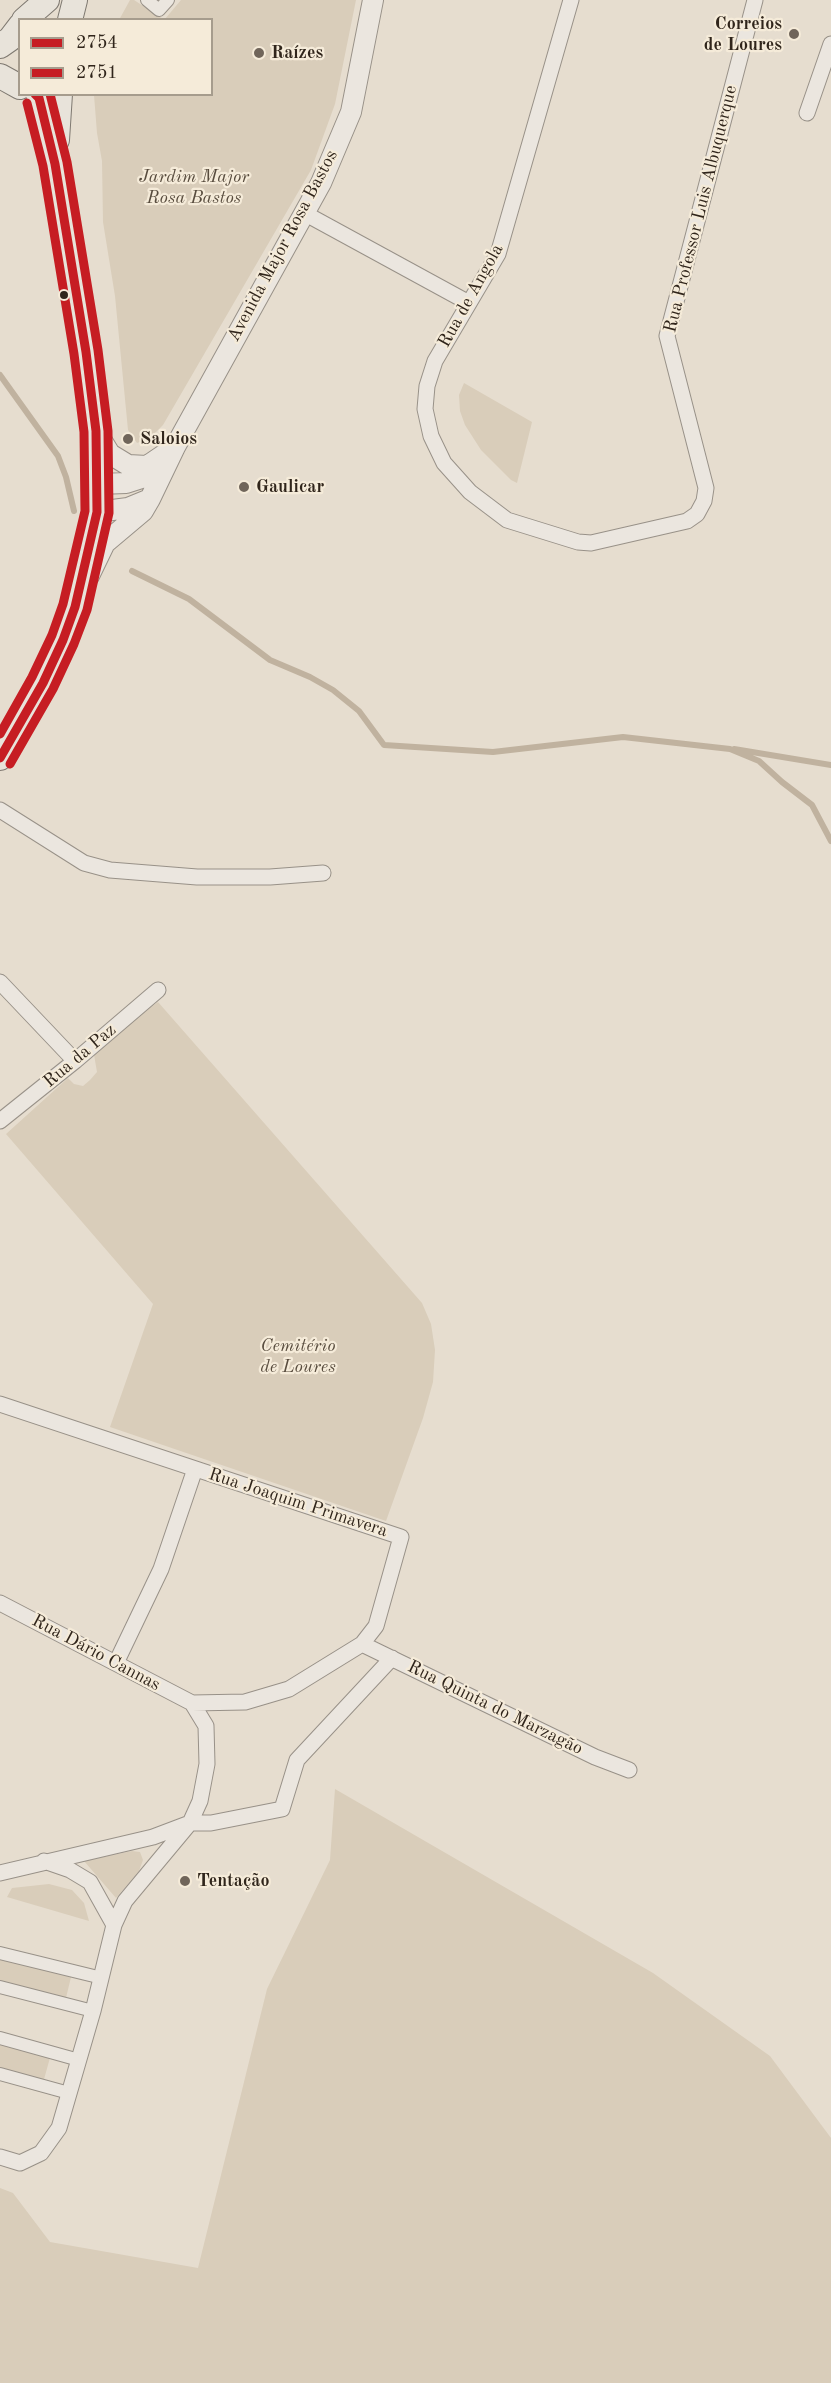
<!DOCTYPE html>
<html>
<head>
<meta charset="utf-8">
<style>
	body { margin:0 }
	#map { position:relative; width:831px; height:2383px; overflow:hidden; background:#e6ddcf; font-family:"Old Standard TT",serif }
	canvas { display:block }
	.legend { position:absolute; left:18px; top:18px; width:195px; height:78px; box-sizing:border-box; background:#f5ebd9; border:2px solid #a69c8d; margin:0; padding:8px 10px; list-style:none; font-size:18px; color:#30251b }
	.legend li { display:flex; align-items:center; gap:12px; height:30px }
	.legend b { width:30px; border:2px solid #a69c8d }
</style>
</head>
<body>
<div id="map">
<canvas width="831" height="2383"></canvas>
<ul class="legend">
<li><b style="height:8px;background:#c61d23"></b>2754</li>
<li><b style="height:8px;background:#c61d23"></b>2751</li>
</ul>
</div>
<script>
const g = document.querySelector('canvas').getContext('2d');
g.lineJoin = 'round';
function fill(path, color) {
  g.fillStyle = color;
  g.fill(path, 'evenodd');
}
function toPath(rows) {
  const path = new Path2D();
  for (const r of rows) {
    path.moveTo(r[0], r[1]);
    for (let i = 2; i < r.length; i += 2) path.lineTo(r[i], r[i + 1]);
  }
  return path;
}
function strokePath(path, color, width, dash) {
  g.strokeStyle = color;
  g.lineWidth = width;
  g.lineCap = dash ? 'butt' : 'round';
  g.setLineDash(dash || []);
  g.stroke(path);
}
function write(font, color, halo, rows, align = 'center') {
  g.font = font + ' "Old Standard TT",serif';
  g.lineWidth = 4.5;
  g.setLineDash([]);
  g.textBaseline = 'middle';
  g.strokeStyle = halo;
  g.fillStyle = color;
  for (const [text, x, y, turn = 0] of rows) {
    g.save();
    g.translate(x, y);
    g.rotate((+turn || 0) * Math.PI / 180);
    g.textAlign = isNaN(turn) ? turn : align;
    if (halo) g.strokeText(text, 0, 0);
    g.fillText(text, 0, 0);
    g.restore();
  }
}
const green = toPath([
	[130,0,134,0,163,19,119,20],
	[181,0,356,0,335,104,311,170,163,425,150,438,137,443,128,430,115,296,103,222,102,161,97,133,94,95,212,94,212,20,165,19],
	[464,383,532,422,517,483,511,480,481,450,465,425,460,411,459,395],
	[158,1002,422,1303,431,1324,435,1350,433,1382,423,1418,386,1521,110,1427,153,1304,6,1134,68,1078,74,1084,83,1086,90,1080,97,1072,93,1049],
	[335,1789,653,1973,770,2056,831,2138,831,2383,0,2383,0,2188,13,2193,50,2242,198,2268,267,1989,330,1860],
	[132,1851,140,1852,143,1860,139,1871,116,1898,84,1861],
	[49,1884,72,1890,84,1903,89,1921,7,1897,12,1888],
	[0,1954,72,1973,65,2002,0,1984],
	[0,2041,51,2054,43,2083,0,2072]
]);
const stream = toPath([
	[0,375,58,456,66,477,74,511],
	[132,571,189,599,270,660,310,677,333,690,359,711,384,745,493,752,623,737,730,749,759,761,782,782,812,805,831,841],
	[734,749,831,765]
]);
const pedestrian = toPath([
	[147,0,159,10,168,0],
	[0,1953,102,1978],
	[0,1987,93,2011],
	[0,2038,79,2060],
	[0,2074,69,2093]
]);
const minor = toPath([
	[571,0,498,254,435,361,427,386,425,409,431,436,444,463,470,492,507,520,578,542,591,543,687,521,697,514,704,501,706,488,667,336,755,0],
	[807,113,831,44],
	[304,213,469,303],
	[0,810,84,863,110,870,197,877,270,877,323,873],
	[0,982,75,1061],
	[0,1121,75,1061,158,990],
	[0,1404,401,1537,376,1626,362,1644,289,1689,245,1702,192,1703],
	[0,1603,192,1703,206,1726,207,1764,200,1801,190,1823,125,1901,114,1925,93,2011,59,2128,41,2153,20,2163,0,2157],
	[362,1644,595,1757,629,1770],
	[116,1663,161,1569,195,1469],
	[44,1861,70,1870,90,1882,114,1925],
	[0,1873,153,1837,190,1823,211,1823,282,1809,297,1760,392,1658]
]);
const tertiary = toPath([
	[96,431,110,454,128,465,147,466,175,447],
	[99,484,126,483,154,474,159,468],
	[97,512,128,508,150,499],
	[89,576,105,543,143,511,150,499,175,447,321,183,351,112,373,0]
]);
const primary = toPath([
	[24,20,47,0],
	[70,20,75,0],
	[0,46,10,39,20,26],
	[0,76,20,87],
	[57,140,60,94],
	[0,758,43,683,63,640,75,607,97,512,96,431,86,352,55,164,38,94]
]);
const bus1 = toPath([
	[0,758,43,683,63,640,75,607,97,512,96,431,86,352,55,164,39,98,35,94]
]);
const bus2 = toPath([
	[10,764,53,689,74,644,87,610,109,513,108,431,98,350,67,162,50,94]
]);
const bus3 = toPath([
	[0,734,32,677,52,635,63,604,85,511,84,432,74,354,43,166,27,103]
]);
const markers = [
	[794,34,6,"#70655a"],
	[259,53,6,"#70655a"],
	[64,295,5,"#30251b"],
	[128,439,6,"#70655a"],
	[244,487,6,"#70655a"],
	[185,1881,6,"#70655a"]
];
const poiNames = [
	["Correios",782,24,"right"],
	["de Loures",782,45,"right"],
	["Raízes",271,53],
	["Saloios",140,439],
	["Gaulicar",256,487],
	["Tentação",197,1881]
];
const parkNames = [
	["Jardim Major",194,177],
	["Rosa Bastos",194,198],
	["Cemitério",298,1346],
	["de Loures",298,1367]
];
const streetNames = [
	["Rua Professor Luis Albuquerque",701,209,-76],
	["Avenida Major Rosa Bastos",283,246,-62],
	["Rua de Angola",471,296,-61],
	["Rua da Paz",80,1056,-40],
	["Rua Joaquim Primavera",298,1503,18],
	["Rua Dário Cannas",96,1653,28],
	["Rua Quinta do Marzagão",495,1708,26]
];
fill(green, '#d9cdba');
strokePath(stream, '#c0b29f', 6);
strokePath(pedestrian, '#989188', 14);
strokePath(minor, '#989188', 17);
strokePath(tertiary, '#989188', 22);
strokePath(primary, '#7e7870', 26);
strokePath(pedestrian, '#ebe6df', 12);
strokePath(minor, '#ebe6df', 15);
strokePath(tertiary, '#ebe6df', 20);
strokePath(primary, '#e8e3da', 24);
strokePath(bus1, '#c61d23', 9);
strokePath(bus2, '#c61d23', 9);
strokePath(bus3, '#c61d23', 9);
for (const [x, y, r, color] of markers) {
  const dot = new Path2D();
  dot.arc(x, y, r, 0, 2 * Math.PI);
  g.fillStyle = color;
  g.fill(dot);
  strokePath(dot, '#f5ebd9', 2);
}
write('bold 18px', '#30251b', '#f5ebd9', poiNames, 'left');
write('italic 18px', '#584c3e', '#f5ebd9', parkNames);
write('18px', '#30251b', '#f5ebd9', streetNames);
</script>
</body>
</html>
